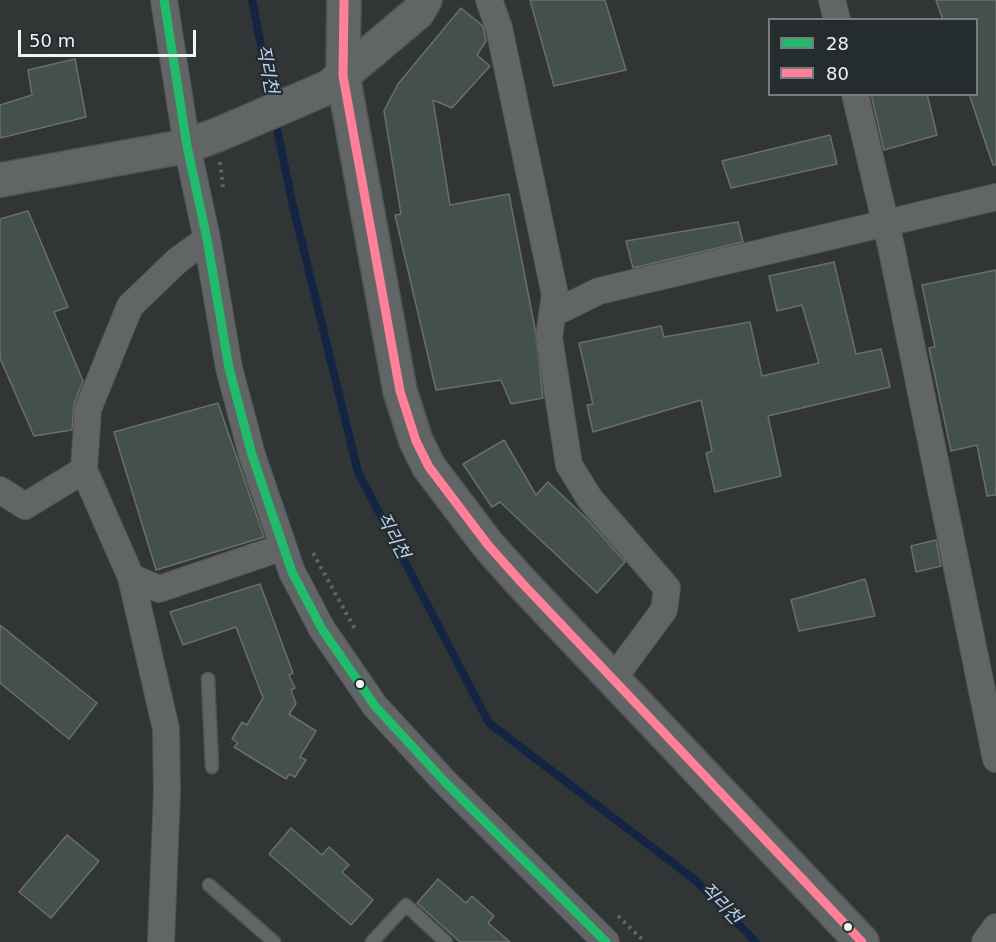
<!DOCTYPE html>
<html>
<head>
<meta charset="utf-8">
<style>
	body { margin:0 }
	#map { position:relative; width:996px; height:942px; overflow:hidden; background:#313535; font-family:"DejaVu Sans",sans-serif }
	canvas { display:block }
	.legend { position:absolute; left:768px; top:18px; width:210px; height:78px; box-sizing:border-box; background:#252c2d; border:2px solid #767c7d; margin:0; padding:8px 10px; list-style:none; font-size:18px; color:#eff4f5 }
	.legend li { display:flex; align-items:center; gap:12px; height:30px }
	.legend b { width:30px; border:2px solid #767c7d }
	.scale { position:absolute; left:18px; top:30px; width:178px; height:27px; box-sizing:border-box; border:3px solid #eff4f5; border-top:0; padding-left:8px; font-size:18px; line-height:21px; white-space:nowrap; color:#eff4f5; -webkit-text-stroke:4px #252c2d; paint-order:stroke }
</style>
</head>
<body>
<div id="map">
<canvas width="996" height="942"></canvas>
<ul class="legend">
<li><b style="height:8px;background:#20bc6c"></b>28</li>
<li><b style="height:8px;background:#ff8098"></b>80</li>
</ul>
<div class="scale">50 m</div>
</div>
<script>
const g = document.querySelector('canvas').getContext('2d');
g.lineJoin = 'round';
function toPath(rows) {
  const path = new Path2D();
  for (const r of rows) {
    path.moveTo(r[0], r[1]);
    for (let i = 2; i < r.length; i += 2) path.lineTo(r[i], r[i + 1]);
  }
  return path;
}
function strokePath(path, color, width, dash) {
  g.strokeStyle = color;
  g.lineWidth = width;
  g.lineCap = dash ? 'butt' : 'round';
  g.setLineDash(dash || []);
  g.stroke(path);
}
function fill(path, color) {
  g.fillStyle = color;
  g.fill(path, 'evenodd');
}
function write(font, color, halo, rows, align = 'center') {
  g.font = font + ' "DejaVu Sans","Noto Sans KR",sans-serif';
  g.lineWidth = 4.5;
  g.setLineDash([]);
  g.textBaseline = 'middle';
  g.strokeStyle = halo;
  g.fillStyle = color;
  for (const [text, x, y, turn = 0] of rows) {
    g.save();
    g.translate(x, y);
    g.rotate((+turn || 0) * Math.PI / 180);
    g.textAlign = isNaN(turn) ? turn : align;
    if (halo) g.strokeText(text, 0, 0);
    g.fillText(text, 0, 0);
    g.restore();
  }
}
const stream = toPath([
	[252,0,272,102],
	[275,119,293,206,358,472,489,723,695,880,756,942]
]);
const building = toPath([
	[530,0,605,0,626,70,554,86,530,0],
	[936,0,996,0,996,165,993,165,969,94,976,94,976,20,943,20,936,0],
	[461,8,483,26,486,41,477,55,490,66,452,108,433,100,450,205,509,194,535,329,543,398,511,404,501,380,436,390,395,215,401,214,384,111,398,84,461,8],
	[75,59,86,117,0,138,0,105,32,95,28,70,75,59],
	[871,94,927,94,937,135,884,150,871,94],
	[830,135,837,164,731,188,722,161,830,135],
	[28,211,68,307,54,312,83,381,74,404,72,430,34,436,0,358,0,219,28,211],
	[738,222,743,242,633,268,626,241,738,222],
	[834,262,856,354,881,349,890,387,768,416,781,476,715,492,706,453,712,451,701,400,593,432,587,405,593,404,579,343,661,326,664,337,750,322,762,376,819,363,802,305,777,311,769,276,834,262],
	[996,270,996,495,987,496,977,445,951,451,929,348,935,347,922,285,996,270],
	[218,403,264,537,156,570,114,432,218,403],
	[504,440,536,495,548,482,588,520,625,562,597,593,500,502,492,507,463,464,504,440],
	[936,540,941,566,916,572,911,546,936,540],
	[865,579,875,616,799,631,791,600,865,579],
	[260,584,293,673,289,675,295,688,291,690,296,704,289,714,316,731,300,757,306,760,295,777,289,774,286,779,234,747,238,743,232,739,242,722,247,725,263,698,236,627,183,645,170,612,260,584],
	[0,625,97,703,69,739,0,683,0,625],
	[291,828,322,855,329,847,349,865,342,872,373,900,351,925,269,854,291,828],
	[67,835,99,861,51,918,19,892,67,835],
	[438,879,466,903,472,896,494,916,488,923,510,942,460,942,417,903,438,879]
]);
const path = toPath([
	[220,162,223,188],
	[313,553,356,631],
	[618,916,645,942]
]);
const lane = toPath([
	[208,679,212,767],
	[209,885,274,942],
	[372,942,406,905,446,942]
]);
const street = toPath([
	[164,0,187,146,207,239,229,368,252,455,292,572,322,629,375,706,445,782,606,942],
	[489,0,499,28,555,295,549,337,569,465,590,499,667,588,664,610,613,679],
	[832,0,837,20],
	[855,94,891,246,996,759],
	[552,314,599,291,996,197],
	[0,490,25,506,84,470],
	[131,577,159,589,283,547],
	[161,942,167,791,166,729,131,577,84,470,88,409,130,306,178,260,207,239],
	[985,942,996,927]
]);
const secondary = toPath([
	[344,0,343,76,400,391,416,441,429,467,488,545,522,583,862,942],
	[0,180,187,146,217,135,329,87,417,13,425,0]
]);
const bus1 = toPath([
	[164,0,187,146,207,239,229,368,252,455,292,572,322,629,375,706,445,782,606,942]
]);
const bus2 = toPath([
	[344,0,343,76,400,391,416,441,429,467,488,545,522,583,862,942]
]);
const markers = [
	[360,684,5,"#eff4f5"],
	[848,927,5,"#eff4f5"]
];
const waterNames = [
	["직리천",266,69,79],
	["직리천",392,536,62],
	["직리천",720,904,46]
];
strokePath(stream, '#132542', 8);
fill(building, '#43504e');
strokePath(building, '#6a6e6d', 1.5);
strokePath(lane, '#515454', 15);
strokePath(street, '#515454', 28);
strokePath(secondary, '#515454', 36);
strokePath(path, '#616464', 4, [3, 4.5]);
strokePath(lane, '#616565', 12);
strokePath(street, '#616565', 26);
strokePath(secondary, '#616565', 33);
strokePath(bus1, '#20bc6c', 9);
strokePath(bus2, '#ff8098', 9);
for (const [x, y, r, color] of markers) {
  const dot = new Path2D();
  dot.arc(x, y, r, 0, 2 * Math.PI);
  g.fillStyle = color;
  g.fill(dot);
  strokePath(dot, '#252c2d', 2);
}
write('italic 18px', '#bad0f5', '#252c2d', waterNames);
</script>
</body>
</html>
